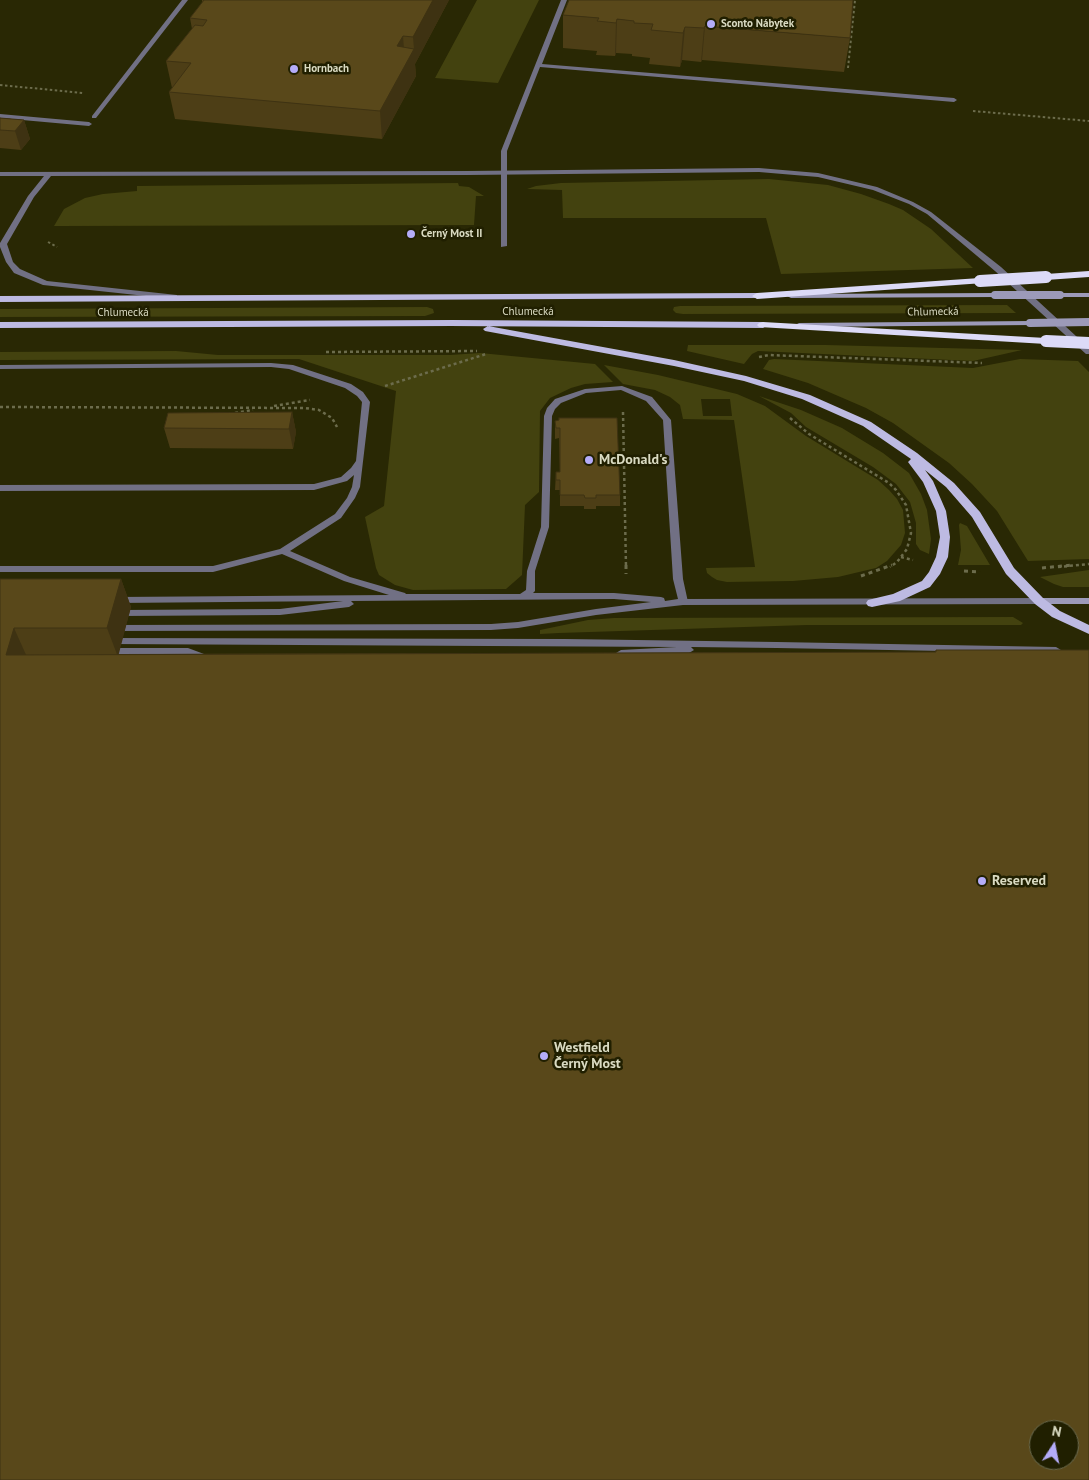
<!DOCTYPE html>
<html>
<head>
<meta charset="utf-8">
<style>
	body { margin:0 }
	#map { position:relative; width:1089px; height:1480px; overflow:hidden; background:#292804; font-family:"PT Sans",sans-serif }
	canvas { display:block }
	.north { position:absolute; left:1029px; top:1420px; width:50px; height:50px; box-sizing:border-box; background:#201f00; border:1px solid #6a6a4e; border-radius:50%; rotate:11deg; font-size:14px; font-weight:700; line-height:20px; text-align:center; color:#dadbc2 }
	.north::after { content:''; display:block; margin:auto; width:18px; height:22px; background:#b4acf9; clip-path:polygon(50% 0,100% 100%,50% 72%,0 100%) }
</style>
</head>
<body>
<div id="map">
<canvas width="1089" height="1480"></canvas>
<div class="north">N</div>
</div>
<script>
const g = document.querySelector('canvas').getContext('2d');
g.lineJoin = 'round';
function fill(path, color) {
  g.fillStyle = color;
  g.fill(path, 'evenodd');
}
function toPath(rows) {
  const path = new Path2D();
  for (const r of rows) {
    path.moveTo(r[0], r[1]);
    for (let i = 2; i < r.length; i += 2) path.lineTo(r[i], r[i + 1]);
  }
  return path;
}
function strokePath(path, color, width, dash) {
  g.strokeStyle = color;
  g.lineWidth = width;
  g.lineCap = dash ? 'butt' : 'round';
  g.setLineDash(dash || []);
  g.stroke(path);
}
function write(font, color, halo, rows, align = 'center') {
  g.font = font + ' "PT Sans",sans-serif';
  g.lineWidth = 5;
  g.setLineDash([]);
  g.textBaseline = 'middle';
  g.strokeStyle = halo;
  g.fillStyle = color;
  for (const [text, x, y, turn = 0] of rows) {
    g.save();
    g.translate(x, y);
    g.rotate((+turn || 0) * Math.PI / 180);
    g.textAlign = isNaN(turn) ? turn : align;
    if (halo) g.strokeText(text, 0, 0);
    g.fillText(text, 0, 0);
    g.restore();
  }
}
const green = toPath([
	[477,0,539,0,498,83,435,78],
	[769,179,828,185,861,194,889,204,903,210,931,229,973,268,781,274,766,218,563,218,562,190,527,189,536,186,561,183],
	[458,183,459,186,469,187,484,196,476,196,474,225,54,226,64,209,85,198,103,194,137,191,137,186],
	[1007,305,1016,313,683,314,676,313,673,310,674,307,680,306],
	[427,307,433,309,434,313,425,316,0,317,0,309],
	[688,345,826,345,1022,350,973,361,758,351,752,354,744,364,687,351],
	[176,351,218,355,450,355,480,353,595,364,613,382,585,384,571,388,550,398,540,411,539,492,525,505,522,575,506,589,413,590,395,585,379,575,376,568,365,517,384,506,396,391,299,359,0,360,0,352],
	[774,359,973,368,1020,359,1078,361,1089,372,1089,559,1028,561,997,511,972,484,949,463,893,423,866,408,808,383,763,369,769,360],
	[604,365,658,375,737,394,765,406,806,436,878,480,889,490,897,499,903,510,905,533,901,545,887,561,876,568,838,577,793,581,727,582,717,580,712,577,707,573,706,568,755,567,734,420,683,419,680,405,670,397,655,390,623,384],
	[701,399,730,399,732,416,703,416],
	[759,396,801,410,842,428,883,453,909,473,921,494,927,510,931,539,929,554,920,550,916,544,916,523,910,502,896,484,873,467,806,427,791,413],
	[960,523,967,526,990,565,958,565,961,550,959,525],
	[1089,570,1089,587,1063,587,1054,584,1040,577],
	[1013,617,1023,623,1021,625,807,625,559,633,540,634,540,630,588,620,614,618]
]);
const pathFar2 = toPath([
	[848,68,855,0],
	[0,85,83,93],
	[973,111,1089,121],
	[48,242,57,247]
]);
const pathFar1 = toPath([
	[326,352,477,351],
	[759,357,769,355,982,363],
	[385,386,486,354],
	[274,406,310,400],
	[0,407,305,408,319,410,332,418,337,427],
	[623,412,626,567],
	[235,413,253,410],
	[790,418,809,434,889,483,896,490,906,505,911,533,907,549,897,562,890,567],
	[901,557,913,560],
	[1058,567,1089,564]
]);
const path = toPath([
	[626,565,626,574],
	[1042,568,1073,565],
	[964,571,980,572],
	[861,576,892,565]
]);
const service = toPath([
	[182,0,188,0,96,118,92,118,92,116,182,0],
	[561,0,567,0,542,64,954,98,957,100,954,102,540,67,507,151,507,246,501,247,501,151,561,0],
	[0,114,89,122,92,124,89,126,0,118,0,114],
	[271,363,293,365,351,384,363,392,370,402,360,487,355,498,341,518,290,551,350,577,405,593,406,594,520,594,526,590,527,571,541,527,544,416,547,408,555,399,585,389,622,386,652,397,671,420,683,579,688,602,683,605,596,615,518,628,491,630,113,631,108,628,113,625,491,624,518,622,596,609,651,602,614,599,351,601,354,604,349,607,280,615,119,616,114,613,119,610,280,609,343,601,116,603,111,600,116,597,389,595,344,581,282,554,213,572,0,572,0,566,213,566,280,549,335,514,347,498,352,487,354,475,347,481,314,490,0,491,0,485,314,484,341,477,351,468,356,461,362,402,357,396,345,388,289,369,271,367,0,369,0,365,271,363],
	[621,390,646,401,663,420,673,579,678,599,665,601,664,598,661,597,614,593,533,593,535,591,535,571,549,527,552,416,555,409,561,403,586,393,621,390],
	[110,638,565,639,777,642,782,645,777,648,691,647,694,650,689,653,621,656,616,653,621,650,677,647,110,644,105,641,110,638],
	[109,648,188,648,212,657,214,659,209,663,187,654,109,654,104,651,109,648]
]);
const minor = toPath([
	[1039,598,1044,601,1039,604,683,605,678,602,683,599,1039,598],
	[777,642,1056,647,1061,650,1056,653,777,648,772,645,777,642]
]);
const tertiary = toPath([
	[759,168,818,173,877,187,913,202,931,212,1001,267,1089,348,1089,354,1086,354,995,271,927,214,909,204,873,190,818,177,759,172,467,175,51,176,34,197,7,244,13,262,20,269,47,281,177,295,177,299,174,299,43,285,14,273,6,262,0,247,0,243,28,196,44,176,0,176,0,172,467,171,759,168]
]);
const secondary = toPath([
	[995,293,998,293,998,297,791,298,787,296,791,294,995,293],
	[1057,293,1089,293,1089,297,1057,297,1057,293],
	[1030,321,1033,321,1033,325,799,327,795,325,799,323,1030,321],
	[1039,598,1089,598,1089,604,1039,604,1034,601,1039,598]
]);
const primary = toPath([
	[757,293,760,294,760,298,0,302,0,296,757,293],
	[453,320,763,322,768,325,763,328,453,326,0,328,0,322,453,320],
	[488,326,674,360,746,376,810,395,871,422,917,453,954,483,980,512,1014,568,1043,598,1060,611,1089,625,1089,634,1052,617,1035,604,1006,574,972,517,946,487,925,470,933,481,946,511,950,537,948,557,940,574,930,587,900,601,872,607,868,606,866,603,868,600,893,594,922,581,929,572,936,557,940,537,936,511,923,482,908,462,911,459,863,426,802,399,744,381,674,366,485,331,483,329,488,326]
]);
const motorway = toPath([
	[1089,271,1089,277,1046,280,1041,277,1046,274,1089,271],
	[980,278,984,279,985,281,984,283,757,299,752,296,757,293,980,278],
	[763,322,1046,338,1052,341,1046,344,759,327,757,325,759,323,763,322]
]);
const secondaryBridge = toPath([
	[995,295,1060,295],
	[1030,323,1089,322]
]);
const motorwayBridge = toPath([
	[980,281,1046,277],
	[1046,341,1089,343]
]);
const wall = toPath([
	[202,0,449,0,415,64,416,76,382,139,175,119,169,92,172,88,166,61,192,29,190,18,202,3],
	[563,15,850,38,844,72,702,60,701,62,682,60,680,67,649,64,650,58,632,56,632,54,616,53,615,56,596,55,597,51,563,48],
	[0,118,24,120,30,139,21,150,0,148],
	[292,412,296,432,293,449,170,448,164,428],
	[555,421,620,495,620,506,596,506,596,509,584,509,584,506,560,506,560,490,555,490,556,472,560,472,559,438,555,439],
	[0,579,121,579,131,607,118,654,935,652,936,650,1089,650,0,1480]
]);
const shadedWall = toPath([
	[433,0,449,0,415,64,416,76,382,139,380,111,414,49,413,37],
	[617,19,616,53,615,56,616,23],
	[705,26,702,60,701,62,704,28],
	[685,27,682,60,680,67,683,33],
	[403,36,405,63,397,46],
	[24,120,30,139,21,150,15,131],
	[292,412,296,432,293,449,289,429],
	[121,579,131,607,118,657,107,628],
	[14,628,27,657,6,655]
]);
const building = toPath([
	[204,0,433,0,413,37,403,36,397,46,414,49,380,111,169,92,191,63,166,61,195,25,203,26,207,20,190,18,204,0],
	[569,0,853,0,850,38,705,26,704,28,685,27,683,33,651,30,653,24,634,23,634,21,617,19,616,23,597,21,599,18,563,15,569,0],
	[0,118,24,120,15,131,0,130,0,118],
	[292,412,289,429,164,428,168,413,292,412],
	[559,418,617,418,620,495,596,495,596,498,585,498,584,495,560,495,560,480,556,480,556,472,560,472,560,428,556,428,555,421,559,420,559,418],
	[0,579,121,579,107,628,14,628,6,655,936,652,936,650,1089,650,1089,1480,0,1480,0,579],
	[1039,1430,1069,1430,1069,1460,1039,1460,1039,1430]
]);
const markers = [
	[711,24,5,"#b4acf9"],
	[294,69,5,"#b4acf9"],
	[411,234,5,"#b4acf9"],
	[589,460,5,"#b4acf9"],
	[982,881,5,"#b4acf9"],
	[544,1056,5,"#b4acf9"]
];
const farPoinames = [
	["Sconto Nábytek",721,24],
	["Hornbach",304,69],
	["Černý Most II",421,234]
];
const farStreetnames = [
	["Chlumecká",528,312],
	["Chlumecká",933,312,-1],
	["Chlumecká",123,313]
];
const poiNames = [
	["McDonald's",599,460],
	["Reserved",992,881],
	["Westfield",554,1048],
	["Černý Most",554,1064]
];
fill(green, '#43420f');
strokePath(pathFar2, '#6c6c4c', 2, [2.5, 2.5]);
strokePath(pathFar1, '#6c6c4c', 2.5, [3, 3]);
strokePath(path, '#6c6c4c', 3, [4, 4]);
fill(service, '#717084');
fill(minor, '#717084');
fill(tertiary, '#717084');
fill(secondary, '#9c9ab9');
fill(primary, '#bdbae2');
fill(motorway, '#dcdaf7');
strokePath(secondaryBridge, '#9c9ab9', 8);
strokePath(motorwayBridge, '#dcdaf7', 12);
fill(wall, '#4d3e16');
fill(shadedWall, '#3e3212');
fill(building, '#59481a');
strokePath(building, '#3e3212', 1);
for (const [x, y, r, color] of markers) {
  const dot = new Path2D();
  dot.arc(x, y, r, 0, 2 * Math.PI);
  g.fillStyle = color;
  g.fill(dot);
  strokePath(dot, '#201f00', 2);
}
write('bold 11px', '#dadbc2', '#201f00', farPoinames, 'left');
write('11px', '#dadbc2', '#201f00', farStreetnames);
write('bold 14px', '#dadbc2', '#201f00', poiNames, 'left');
</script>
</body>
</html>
